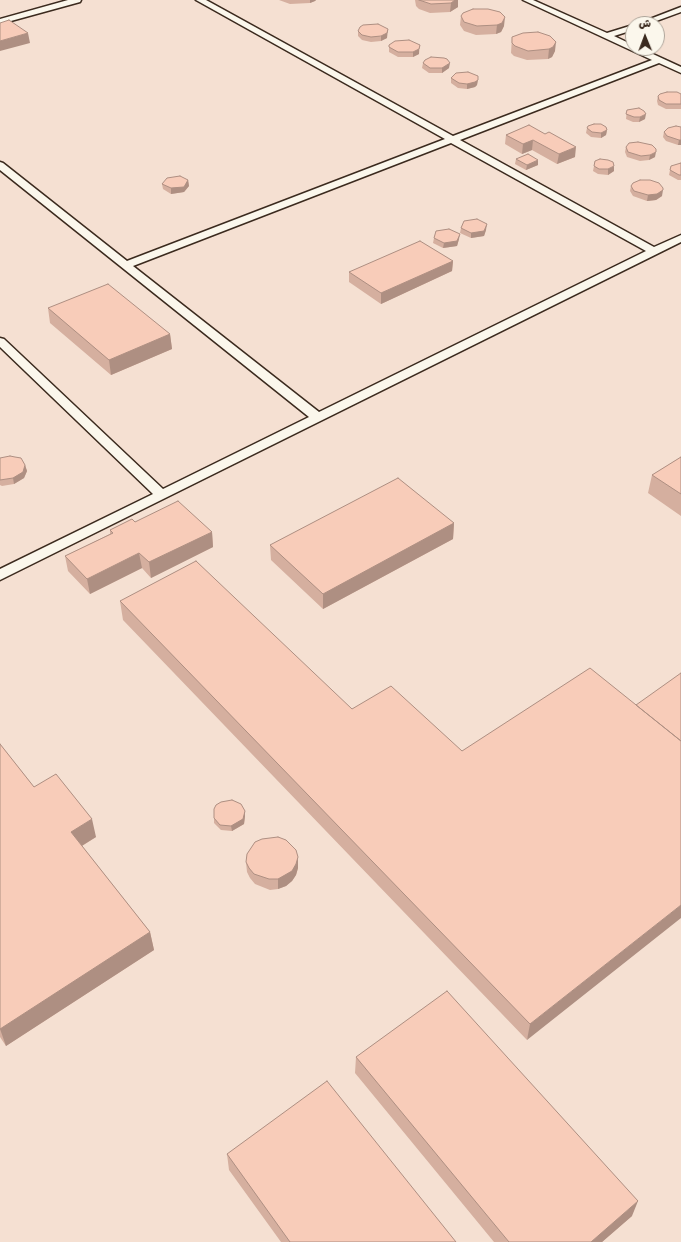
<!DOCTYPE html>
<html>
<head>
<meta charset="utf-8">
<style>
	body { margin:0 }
	#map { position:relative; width:681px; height:1242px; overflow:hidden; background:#faeee2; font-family:"Gochi Hand","Playpen Sans Arabic",sans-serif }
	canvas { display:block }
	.north { position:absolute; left:625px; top:16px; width:40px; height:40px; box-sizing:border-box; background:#fbf7ec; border:1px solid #aea59a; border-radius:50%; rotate:359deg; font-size:11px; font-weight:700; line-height:16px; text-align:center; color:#3b2a1e }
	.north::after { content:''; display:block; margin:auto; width:14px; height:18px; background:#3b2a1e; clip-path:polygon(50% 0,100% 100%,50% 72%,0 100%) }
</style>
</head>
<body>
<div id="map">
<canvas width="681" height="1242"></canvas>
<div class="north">ش</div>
</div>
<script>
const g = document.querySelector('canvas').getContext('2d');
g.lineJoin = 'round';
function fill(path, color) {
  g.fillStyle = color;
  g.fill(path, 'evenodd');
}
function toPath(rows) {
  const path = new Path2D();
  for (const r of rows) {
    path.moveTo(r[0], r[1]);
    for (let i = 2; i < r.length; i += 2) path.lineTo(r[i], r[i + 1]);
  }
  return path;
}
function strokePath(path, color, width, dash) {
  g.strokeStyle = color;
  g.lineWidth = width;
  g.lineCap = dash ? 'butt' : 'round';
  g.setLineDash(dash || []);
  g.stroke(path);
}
const built = toPath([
	[0,0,681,0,681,1242,0,1242],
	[633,24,657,24,657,48,633,48]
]);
const service = toPath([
	[68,0,81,0,80,2,0,24,0,19,68,0],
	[196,0,206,0,453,136,652,60,523,0,533,0,607,33,633,25,633,30,614,36,633,45,633,48,640,48,681,67,681,73,659,63,460,140,654,247,681,235,681,242,0,580,0,569,153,494,0,347,0,338,4,339,163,489,309,417,0,170,0,162,3,163,127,261,445,139,196,0],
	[451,143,646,251,319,412,133,266,451,143],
	[681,7,681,12,648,24,637,24,681,7]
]);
const wall = toPath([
	[279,0,316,0,315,1,310,3,290,4],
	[415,0,458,0,458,7,450,12,430,13,419,9,416,6],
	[461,16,504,26,501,32,496,34,476,35,464,31,460,25],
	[358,31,387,38,381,41,371,42,362,40,358,36],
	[512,37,555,51,552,57,548,59,527,60,514,56,511,53],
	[389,45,420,45,419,54,413,57,398,57,389,52],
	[423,63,449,68,442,73,429,73,422,68],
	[478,76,477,85,475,87,467,89,458,88,451,83,451,78],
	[681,94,681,109,666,109,658,105,657,101,658,96],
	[627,110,645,119,639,122,633,122,626,119],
	[529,125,575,157,557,164,532,150,522,154,505,144,506,135],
	[681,127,681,145,678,145,666,141,663,137,664,132],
	[587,128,607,130,606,135,601,138,591,137,586,133],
	[626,147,655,157,649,160,640,161,627,157,625,152],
	[516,159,538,165,526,170,515,164],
	[595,161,614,171,608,175,598,174,593,171],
	[681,163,681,180,678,180,669,175,670,170],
	[188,180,189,186,184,192,171,194,163,189,162,184],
	[631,186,662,196,656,200,647,201,633,196,630,191],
	[461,228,486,230,484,236,471,238,460,233],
	[434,238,459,239,457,246,443,248,433,243],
	[453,261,452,271,381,304,349,282,349,272],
	[48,308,170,334,172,349,111,375,50,323],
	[681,457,681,516,648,493,652,475],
	[0,458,25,465,27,471,24,478,14,484,2,486,0,485],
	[135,522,212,532,213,547,151,578,142,568,90,594,68,571,65,556,110,534,110,530],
	[454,523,453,539,323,609,271,560,270,545],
	[120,601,352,709,462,751,636,705,527,1040,123,620],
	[0,744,34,787,96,837,82,846,150,932,154,950,6,1046,0,1037],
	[245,811,245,816,244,824,232,831,221,830,214,823,214,818],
	[246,862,298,868,296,875,292,881,286,886,278,889,270,890,255,884,250,878,247,872],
	[356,1057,632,1216,602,1242,494,1242,355,1073],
	[227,1154,456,1242,281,1242,229,1170]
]);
const shadedWall = toPath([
	[310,0,316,0,315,1,310,3],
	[455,0,458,0,458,7,450,12,451,3],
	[505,17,504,26,501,32,496,34,497,25],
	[388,29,387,38,381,41,381,36],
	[28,33,30,43,0,51,0,41],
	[556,42,555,51,552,57,548,59,549,49],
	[419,49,419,54,413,57,413,52],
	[450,63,449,68,442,73,442,68],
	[478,80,477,85,475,87,467,89,467,84],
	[646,114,645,119,639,122,640,117],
	[607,130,606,135,601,138,601,133],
	[533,140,532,150,522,154,523,144],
	[679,140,681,140,681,145,678,145],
	[576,147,575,157,557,164,559,154],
	[656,152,655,157,649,160,650,155],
	[538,160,538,165,526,170,527,165],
	[614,166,614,171,608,175,608,169],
	[188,180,189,186,184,192,171,194,171,188],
	[663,190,662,196,656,200,647,201,648,195],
	[487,224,486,230,484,236,471,238,471,233],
	[460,234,459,239,457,246,443,248,444,243],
	[453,261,452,271,381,304,381,293],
	[170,334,172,349,111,375,109,360],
	[25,465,27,471,24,478,14,484,13,478],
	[454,523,453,539,323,609,323,594],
	[212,532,213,547,151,578,149,562],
	[139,553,142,568,90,594,87,579],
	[245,811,245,816,244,824,232,831,231,826],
	[92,819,96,837,75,850,71,832],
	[298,857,298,868,296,875,292,881,286,886,278,889,278,879],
	[681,905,681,918,527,1040,530,1024],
	[150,932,154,950,6,1046,0,1029],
	[638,1201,632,1216,602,1242,591,1242]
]);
const building = toPath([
	[419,0,455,0,451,3,431,4,419,0],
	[473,9,488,9,500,12,505,17,502,23,497,25,477,26,464,22,461,16,463,13,473,9],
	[9,20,28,33,0,41,0,23,9,20],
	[378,24,388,29,387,33,381,36,371,37,362,35,358,31,360,27,363,25,378,24],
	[538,32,550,36,556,42,553,47,549,49,528,51,515,46,512,43,512,37,523,33,538,32],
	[409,40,420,45,419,49,413,52,398,52,389,47,389,45,395,41,409,40],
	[431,57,444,58,447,59,450,63,442,68,430,68,423,63,425,60,431,57],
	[468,72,478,76,478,80,475,82,467,84,459,83,451,78,456,73,468,72],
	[667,92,677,92,681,94,681,104,666,104,659,100,658,96,660,94,667,92],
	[639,108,644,111,646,114,640,117,634,117,626,114,627,110,639,108],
	[594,124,601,124,606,127,607,130,601,133,592,132,587,128,588,126,594,124],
	[529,125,545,134,549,132,576,147,559,154,533,140,523,144,506,135,529,125],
	[676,126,681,127,681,140,679,140,667,136,664,132,668,128,676,126],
	[638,142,652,145,656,149,656,152,650,155,641,156,628,152,626,147,629,143,638,142],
	[528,154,538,160,527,165,516,159,528,154],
	[600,159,608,160,613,162,614,166,608,169,599,169,594,166,595,161,600,159],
	[681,163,681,175,679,175,670,170,671,166,681,163],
	[180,176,188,180,184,187,171,188,162,184,167,178,180,176],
	[640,180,650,180,659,183,663,188,663,190,657,194,648,195,634,191,631,186,633,183,640,180],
	[477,219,487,224,484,231,471,233,461,228,464,221,477,219],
	[449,229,460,234,457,241,444,243,434,238,436,231,449,229],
	[420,241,453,261,381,293,349,272,420,241],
	[108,284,170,334,109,360,48,308,108,284],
	[10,456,15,457,21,458,25,465,23,472,13,478,0,480,0,458,10,456],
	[681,457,681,494,652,475,681,457],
	[398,478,454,523,323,594,270,545,398,478],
	[178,501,212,532,149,562,139,553,87,579,65,556,113,533,110,530,132,519,135,522,178,501],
	[196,561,352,709,391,686,462,751,590,668,681,741,681,905,530,1024,120,601,196,561],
	[681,673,681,741,636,705,681,673],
	[0,744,34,787,56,774,92,819,71,832,150,932,0,1029,0,744],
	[232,800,241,804,245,811,243,819,231,826,220,825,214,818,214,809,216,805,221,802,232,800],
	[278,837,286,840,296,850,298,857,296,864,292,871,278,879,269,879,254,874,249,868,246,862,247,854,255,842,262,839,278,837],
	[447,991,638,1201,591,1242,509,1242,356,1057,447,991],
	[327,1081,456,1242,290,1242,227,1154,327,1081]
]);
fill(built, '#f5e0d2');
strokePath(service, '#3b2a1e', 3);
fill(service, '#fbf7ec');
fill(wall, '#d5af9f');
fill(shadedWall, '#ae8f82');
fill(building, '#f8ccb9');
strokePath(building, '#ae8f82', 1);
</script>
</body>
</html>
